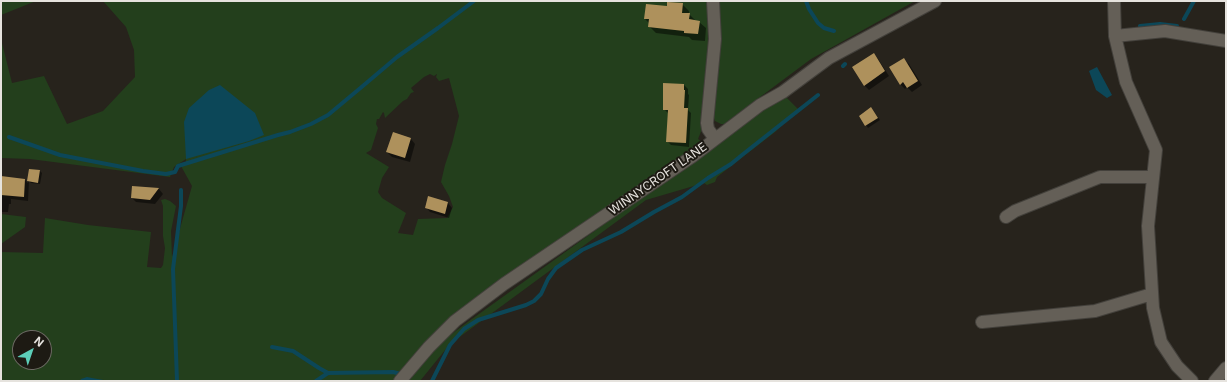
<!DOCTYPE html>
<html>
<head>
<meta charset="utf-8">
<style>
	body { margin:0 }
	#map { position:relative; width:1227px; height:382px; overflow:hidden; background:#27231c; font-family:Inter,sans-serif }
	canvas { display:block }
	.frame { position:absolute; inset:0; border:2px solid #e6e3de; pointer-events:none }
	.north { position:absolute; left:12px; top:330px; width:40px; height:40px; box-sizing:border-box; background:#1d1a13; border:1px solid #6d6a64; border-radius:50%; rotate:40deg; font-size:11px; font-weight:700; line-height:16px; text-align:center; color:#e6e3de }
	.north::after { content:''; display:block; margin:auto; width:14px; height:18px; background:#5dceb9; clip-path:polygon(50% 0,100% 100%,50% 72%,0 100%) }
</style>
</head>
<body>
<div id="map">
<canvas width="1227" height="382"></canvas>
<div class="frame"></div>
<div class="north">N</div>
</div>
<script>
const g = document.querySelector('canvas').getContext('2d');
g.lineJoin = 'round';
function fill(path, color) {
  g.fillStyle = color;
  g.fill(path, 'evenodd');
}
function toPath(rows) {
  const path = new Path2D();
  for (const r of rows) {
    path.moveTo(r[0], r[1]);
    for (let i = 2; i < r.length; i += 2) path.lineTo(r[i], r[i + 1]);
  }
  return path;
}
function strokePath(path, color, width, dash) {
  g.strokeStyle = color;
  g.lineWidth = width;
  g.lineCap = dash ? 'butt' : 'round';
  g.setLineDash(dash || []);
  g.stroke(path);
}
function write(font, color, halo, rows, align = 'center') {
  g.font = font + ' Inter,sans-serif';
  g.lineWidth = 4;
  g.setLineDash([]);
  g.textBaseline = 'middle';
  g.strokeStyle = halo;
  g.fillStyle = color;
  for (const [text, x, y, turn = 0] of rows) {
    g.save();
    g.translate(x, y);
    g.rotate((+turn || 0) * Math.PI / 180);
    g.textAlign = isNaN(turn) ? turn : align;
    if (halo) g.strokeText(text, 0, 0);
    g.fillText(text, 0, 0);
    g.restore();
  }
}
const green = toPath([
	[1,1,36,1,1,15],
	[103,1,708,1,710,37,702,129,698,139,701,141,697,148,508,278,397,381,1,381,1,252,43,253,45,218,88,225,151,232,147,267,161,268,163,265,165,248,163,236,163,206,161,200,165,199,170,201,176,206,171,231,172,257,192,186,181,166,186,164,186,159,174,167,170,177,30,159,1,158,1,39,12,83,44,76,67,124,103,111,135,77,134,50,126,27],
	[430,74,434,76,437,74,436,77,439,81,449,78,459,116,452,144,445,165,441,182,449,196,453,207,447,218,418,219,413,235,398,233,406,213,382,198,378,192,382,178,389,167,366,153,371,150,378,128,376,124,377,119,379,119,383,112,384,113,385,118,403,101,407,99,411,93,414,92,411,88,424,77],
	[20,338,44,338,44,362,20,362],
	[716,1,915,1,811,59,732,118,724,124,721,124,715,121,713,115],
	[784,95,798,109,775,132,717,177,715,182,707,185,704,183,646,200,450,344,420,381,409,381,421,365,445,339,465,324],
	[1,214,26,217,25,227,1,244]
]);
const water = toPath([
	[1097,67,1112,95,1107,98,1096,90,1089,71],
	[220,85,255,113,264,135,249,141,186,159,184,122,189,108,209,90],
	[87,377,92,378,109,381,80,381,81,379]
]);
const shadow = toPath([
	[682,4,689,11,689,14,696,21,699,22,706,28,705,41,692,40,689,37,656,33,649,26,649,23,645,19,668,7],
	[874,54,878,59,889,76,869,90,865,86,854,67],
	[904,60,909,64,922,85,912,92,907,87,905,89,900,84],
	[684,85,688,89,688,94,689,95,688,110,691,113,689,147,671,145,667,141,669,114,664,109],
	[873,111,880,120,868,128,860,116],
	[393,134,411,139,415,144,410,162,392,157,387,152],
	[30,170,40,171,42,173,40,184,31,183,29,181,28,201,11,199,11,204,9,204,8,212,1,212,1,177,25,180,28,183],
	[133,188,159,189,163,194,155,204,136,202,132,198],
	[448,203,452,208,449,218,430,212,426,207]
]);
const stream = toPath([
	[806,1,809,9,818,23,824,28,834,31],
	[1184,19,1194,1],
	[1140,26,1160,24,1177,26],
	[843,66,845,64],
	[9,137,60,155,143,171,166,174,175,172,178,166,278,135,290,132,311,124,328,115,364,85,397,57,438,28,474,1],
	[272,347,293,351,319,368,328,373,393,372,401,374],
	[177,381,173,269,181,206,181,190],
	[316,381,328,373],
	[432,381,450,345,464,329,478,320,526,305,534,301,541,294,548,279,556,268,582,250,621,232,654,212,682,197,708,178,731,164,742,155,818,95]
]);
const building = toPath([
	[667,2,683,3,682,13,690,13,689,19,700,21,698,34,684,33,684,31,648,27,649,19,644,19,646,4,667,6],
	[874,53,885,71,864,86,852,67],
	[904,58,918,81,907,88,903,82,900,85,889,67],
	[663,83,684,84,684,90,685,90,684,108,688,108,686,143,666,142,668,110,663,110],
	[871,107,878,118,865,126,859,116],
	[393,132,411,138,405,158,386,152],
	[29,169,40,170,38,183,27,181],
	[1,176,25,179,24,197,1,195],
	[132,186,159,188,150,200,131,198],
	[428,196,448,202,445,214,425,208]
]);
const minor = toPath([
	[713,1,715,39,707,123,708,129,715,139],
	[1114,1,1115,36,1126,82,1156,150,1148,226,1153,308,1161,342,1177,366,1192,381],
	[1115,36,1165,31,1226,41],
	[1006,217,1015,211,1100,177,1153,177],
	[982,322,1095,311,1152,294],
	[400,381,429,347,455,321,504,284,693,156,760,105,783,92,829,58,935,1],
	[1215,381,1226,368]
]);
const streetNames = [
	["WINNYCROFT LANE",658,179,-35]
];
fill(green, '#233f1c');
fill(water, '#0c4758');
fill(shadow, '#0007');
strokePath(stream, '#0c4758', 4);
fill(building, '#ae915c');
strokePath(minor, '#43403b', 14);
strokePath(minor, '#645f57', 12);
write('12px', '#e6e3de', '#1d1a13', streetNames);
</script>
</body>
</html>
